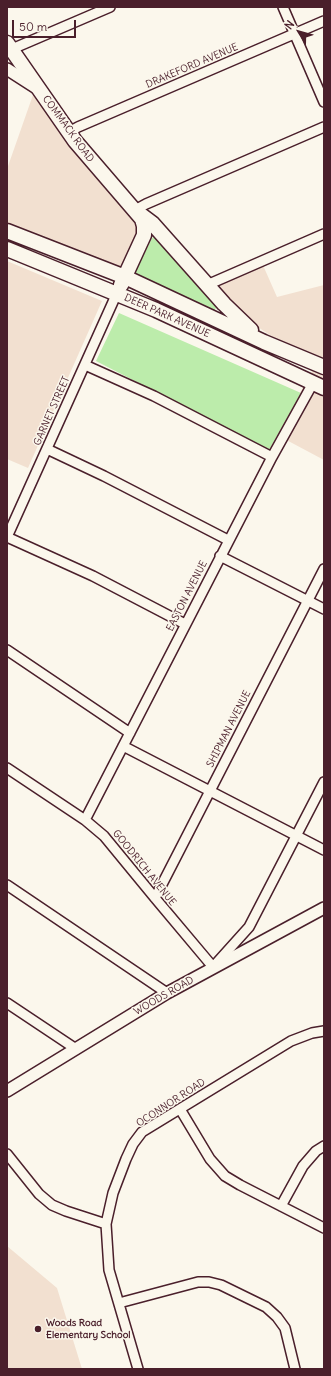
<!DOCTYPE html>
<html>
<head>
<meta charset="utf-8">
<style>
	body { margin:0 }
	#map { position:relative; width:331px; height:1376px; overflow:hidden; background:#fbf7ec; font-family:Delius,sans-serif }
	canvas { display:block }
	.frame { position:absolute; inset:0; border:8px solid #4a1f2b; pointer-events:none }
	.north { position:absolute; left:279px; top:12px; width:40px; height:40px; -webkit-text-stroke:3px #fbf7ec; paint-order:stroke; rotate:307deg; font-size:11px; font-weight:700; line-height:16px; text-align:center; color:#4a1f2b }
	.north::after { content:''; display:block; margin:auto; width:14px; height:18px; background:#4a1f2b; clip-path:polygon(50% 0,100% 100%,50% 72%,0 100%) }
	.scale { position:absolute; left:12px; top:20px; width:64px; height:18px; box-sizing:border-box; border:2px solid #4a1f2b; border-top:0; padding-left:5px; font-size:12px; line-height:14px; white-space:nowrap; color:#4a1f2b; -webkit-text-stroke:3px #fbf7ec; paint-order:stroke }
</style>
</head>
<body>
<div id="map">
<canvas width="331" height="1376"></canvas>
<div class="frame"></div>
<div class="north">N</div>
<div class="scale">50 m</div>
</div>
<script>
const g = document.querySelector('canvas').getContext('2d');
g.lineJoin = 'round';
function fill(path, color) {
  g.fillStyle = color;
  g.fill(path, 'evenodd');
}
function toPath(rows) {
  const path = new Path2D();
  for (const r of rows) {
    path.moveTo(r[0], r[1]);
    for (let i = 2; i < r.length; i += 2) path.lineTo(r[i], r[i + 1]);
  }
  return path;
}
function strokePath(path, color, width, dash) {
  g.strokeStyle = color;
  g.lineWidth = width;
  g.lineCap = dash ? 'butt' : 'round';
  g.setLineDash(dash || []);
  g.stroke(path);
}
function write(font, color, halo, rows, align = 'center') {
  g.font = font + ' Delius,sans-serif';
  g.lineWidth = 3;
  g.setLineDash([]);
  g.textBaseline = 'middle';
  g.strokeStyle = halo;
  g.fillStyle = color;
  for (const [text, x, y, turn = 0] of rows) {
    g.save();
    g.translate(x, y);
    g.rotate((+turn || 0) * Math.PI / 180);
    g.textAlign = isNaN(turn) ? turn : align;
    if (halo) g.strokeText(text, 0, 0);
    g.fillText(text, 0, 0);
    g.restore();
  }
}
const built = toPath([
	[34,92,136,218,139,232,122,268,7,226,7,169],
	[7,261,102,301,28,468,7,459],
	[262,263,277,297,324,285,324,460,277,435,319,358,273,337,244,318,214,288],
	[7,1246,57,1288,82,1369,7,1369]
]);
const green = toPath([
	[154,237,156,237,218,305,214,311,134,275,152,238],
	[119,313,301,393,269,450,96,361]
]);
const minor = toPath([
	[283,7,324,102],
	[12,49,110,7],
	[69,132,78,127,324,21],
	[135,210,146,204,324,127],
	[207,285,324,234],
	[85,365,154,396,272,457],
	[47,449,104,476,228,540],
	[7,537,117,293],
	[7,537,93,576,185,624],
	[220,556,324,609],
	[7,650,130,733],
	[123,746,324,850],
	[7,768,85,820,104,836,155,898,213,967,249,927,324,782],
	[85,820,272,457,313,383],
	[7,885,167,993],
	[155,898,324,569],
	[7,1003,76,1049],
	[180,1109,210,1159,225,1176,240,1185,324,1228],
	[7,1154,39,1194,52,1205,66,1211,106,1224],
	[281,1206,303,1166,316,1151,324,1146],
	[119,1303,198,1282,209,1282,221,1285,266,1307,277,1317,285,1328,295,1369],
	[138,1369,109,1270,106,1224,113,1193,126,1159,133,1144,142,1132,291,1041,312,1033,324,1031]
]);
const tertiary = toPath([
	[7,69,35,87],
	[7,1091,167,993,324,908]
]);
const primary = toPath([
	[7,43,75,141,142,219,144,226,144,235,121,285],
	[140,214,152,223,224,304,251,330],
	[7,231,125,277,264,342,324,367],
	[7,249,156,310,324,388]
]);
const markers = [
	[38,1329,4,"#4a1f2b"]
];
const streetNames = [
	["DRAKEFORD AVENUE",192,66,-23],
	["COMMACK ROAD",68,129,54],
	["DEER PARK AVENUE",167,316,24],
	["GARNET STREET",52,411,-66],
	["EASTON AVENUE",187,596,-63],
	["SHIPMAN AVENUE",229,729,-63],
	["GOODRICH AVENUE",144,868,51],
	["WOODS ROAD",164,996,-30],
	["OCONNOR ROAD",171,1103,-33]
];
const poiNames = [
	["Woods Road",46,1323],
	["Elementary School",46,1335]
];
fill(built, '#f2e0d0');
fill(green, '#bcecab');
strokePath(minor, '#4a1f2b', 12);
strokePath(tertiary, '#4a1f2b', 14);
strokePath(primary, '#4a1f2b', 17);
strokePath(minor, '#fbf7ec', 9);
strokePath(tertiary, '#fbf7ec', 11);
strokePath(primary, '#fbf7ec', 14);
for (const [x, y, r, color] of markers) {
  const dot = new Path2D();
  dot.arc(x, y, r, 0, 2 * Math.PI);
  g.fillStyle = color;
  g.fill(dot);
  strokePath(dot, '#fbf7ec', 1.5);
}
write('10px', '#4a1f2b', '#fbf7ec', streetNames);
write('bold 10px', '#4a1f2b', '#fbf7ec', poiNames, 'left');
</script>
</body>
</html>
